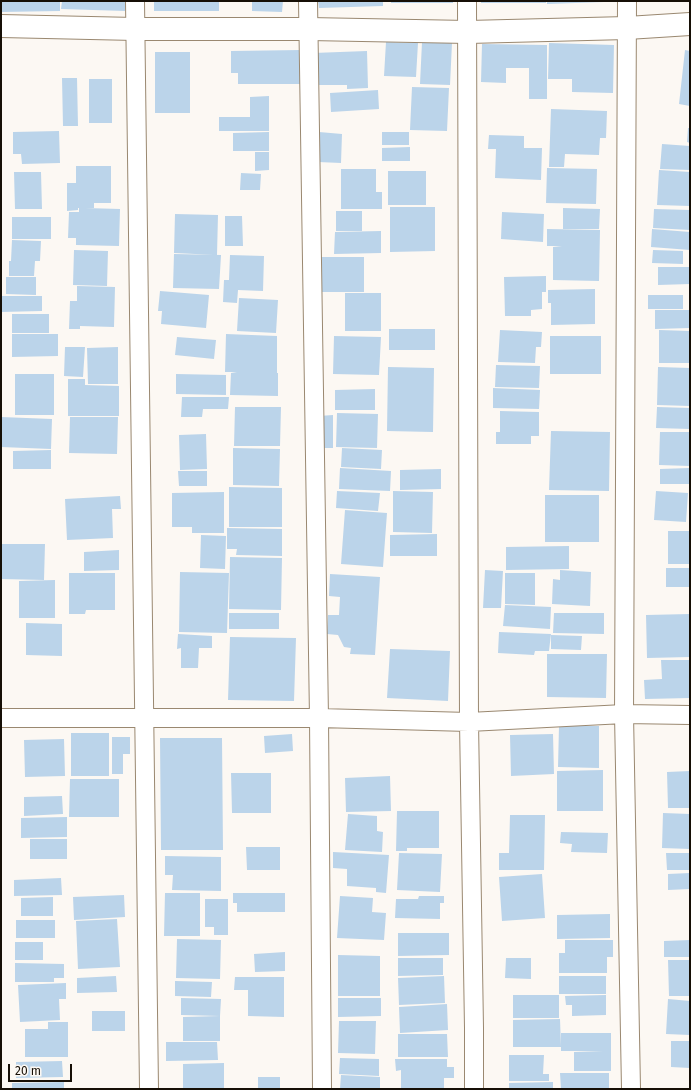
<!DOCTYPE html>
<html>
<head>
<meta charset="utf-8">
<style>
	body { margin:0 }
	#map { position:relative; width:691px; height:1090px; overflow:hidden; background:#fcf8f3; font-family:"Fira Sans",sans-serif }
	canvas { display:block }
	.frame { position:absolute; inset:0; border:2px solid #160f06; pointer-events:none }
	.scale { position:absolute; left:8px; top:1064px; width:64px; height:18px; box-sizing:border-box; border:2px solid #160f06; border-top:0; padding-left:5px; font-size:12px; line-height:14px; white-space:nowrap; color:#160f06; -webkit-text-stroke:3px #fcf8f3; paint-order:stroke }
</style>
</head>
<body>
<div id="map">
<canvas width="691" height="1090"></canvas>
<div class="frame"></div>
<div class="scale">20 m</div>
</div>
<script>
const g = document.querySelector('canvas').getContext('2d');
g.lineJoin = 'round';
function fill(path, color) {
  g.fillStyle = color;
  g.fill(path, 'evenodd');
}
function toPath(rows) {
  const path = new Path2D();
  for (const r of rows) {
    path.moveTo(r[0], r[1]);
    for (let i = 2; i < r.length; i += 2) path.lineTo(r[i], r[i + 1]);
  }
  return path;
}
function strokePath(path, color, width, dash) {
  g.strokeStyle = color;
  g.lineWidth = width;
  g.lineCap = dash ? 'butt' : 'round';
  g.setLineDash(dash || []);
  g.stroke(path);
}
const building = toPath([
	[1,1,60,1,60,11,1,12],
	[62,1,126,1,125,11,61,9],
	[154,1,219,1,219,11,154,11],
	[252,1,283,1,282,12,252,11],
	[318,1,383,1,383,6,319,8],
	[391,1,453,1,453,3,391,3],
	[481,1,546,1,546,3,481,3],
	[547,1,604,1,604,2,547,4],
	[386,42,418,43,416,77,384,76],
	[422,42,452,43,450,85,420,84],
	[549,43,614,45,613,93,572,92,572,79,548,79],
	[482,44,547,45,547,99,529,99,529,68,506,68,506,83,481,82],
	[301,50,302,84,238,84,238,73,231,73,231,51],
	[685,50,690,51,690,106,679,104],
	[367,51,368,88,347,89,347,85,314,85,313,53],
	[155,52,190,52,190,113,155,113],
	[62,78,77,78,78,126,63,126],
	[89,79,112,79,112,123,89,123],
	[412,87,449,88,447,131,410,130],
	[378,90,379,109,331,112,330,93],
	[269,96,269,131,219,131,219,117,250,117,250,97],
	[551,109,607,111,606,138,600,138,599,155,565,154,564,167,549,167],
	[688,128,690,128,690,143,687,142],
	[59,131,60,163,22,164,21,154,13,154,13,132],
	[269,132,269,151,233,151,233,133],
	[319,132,342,134,341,163,318,162],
	[382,132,409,132,409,145,382,145],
	[489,135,524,136,524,148,542,148,541,180,495,178,496,149,488,149],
	[662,144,690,146,690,170,660,169],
	[410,147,410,161,382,161,382,148],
	[255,152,269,152,269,170,255,171],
	[76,166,111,166,111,203,94,203,94,208,85,208,120,209,119,246,76,245,76,238,68,238,69,212,79,212,79,208,78,208,78,210,67,211,67,183,76,183],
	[547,168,597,169,596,204,546,203],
	[341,169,376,169,376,192,382,192,382,209,341,209],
	[659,170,690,172,690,206,657,205],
	[388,171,426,171,426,205,388,205],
	[14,172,41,172,42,209,15,209],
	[241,173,261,174,260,190,240,190],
	[390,207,435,207,435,251,390,252],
	[563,208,600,209,599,229,563,229],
	[654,209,690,210,690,230,653,228],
	[336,211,362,211,362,231,336,231],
	[502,212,544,214,543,242,501,239],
	[175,214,218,215,217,255,174,253],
	[225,216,242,216,243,246,225,246],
	[12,217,51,217,51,239,12,239],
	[547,229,600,230,599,281,553,280,553,247,562,246,547,246],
	[652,229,690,232,690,250,651,247],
	[381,231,381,253,334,254,335,232],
	[12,240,41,241,40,261,35,261,34,276,9,276,9,261,23,261,11,261],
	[74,250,108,251,107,286,73,285],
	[653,250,683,251,683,264,652,263],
	[174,254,221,255,219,289,173,288],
	[230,255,264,256,263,291,238,290,237,303,223,302,224,280,229,280],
	[317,257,364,257,364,292,318,292],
	[658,267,690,267,690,284,658,285],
	[546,276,546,292,542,292,542,309,531,310,531,316,505,316,504,277],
	[6,277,36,277,36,295,6,294],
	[77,286,115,287,114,327,80,326,80,329,69,329,70,301,77,301],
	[595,289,595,324,551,325,551,303,548,303,548,290],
	[160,291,209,295,206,328,161,324,162,311,158,311],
	[345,293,381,293,381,331,345,331],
	[648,295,683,295,683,309,648,309],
	[1,296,42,296,42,311,1,312],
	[239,298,278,300,276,333,237,331],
	[655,310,690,310,690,328,655,329],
	[12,314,49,314,49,333,12,333],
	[389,329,435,329,435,350,389,350],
	[500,330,542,332,541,347,536,347,535,363,498,362],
	[659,330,690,331,690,363,659,363],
	[12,334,58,334,58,356,12,357],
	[226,334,277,336,277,373,278,373,278,396,230,395,231,373,237,372,225,372],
	[334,336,381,337,379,375,333,374],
	[550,336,601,336,601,374,550,374],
	[177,337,216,340,214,359,175,355],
	[65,347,85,347,83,377,64,376],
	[118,347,118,384,88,384,87,348],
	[496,365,540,366,539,388,495,387],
	[388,367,434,368,433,432,387,431],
	[658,367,690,368,690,406,657,405],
	[15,374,54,374,54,415,15,415],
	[176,374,226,375,226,395,176,394],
	[68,379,85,379,85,385,119,386,119,416,68,416],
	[493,388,540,390,539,409,493,408],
	[375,389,375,410,335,410,335,390],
	[182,397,229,397,228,409,203,409,202,417,181,417],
	[235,407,281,407,280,446,234,446],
	[657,407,690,408,690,429,656,428],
	[500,411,539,412,539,436,531,436,531,444,496,444,496,432,500,432],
	[337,413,378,414,377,448,336,447],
	[333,415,333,448,319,448,319,416],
	[1,417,52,419,51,449,1,447],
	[70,417,118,417,117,454,69,453],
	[551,431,610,432,609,491,549,490],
	[660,432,690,432,690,466,659,465],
	[206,434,207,469,180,470,179,435],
	[233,448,280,449,279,486,233,485],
	[342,448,382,450,381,469,341,467],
	[51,450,51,469,13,469,13,451],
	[340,468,391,471,390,491,339,489],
	[690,468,690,484,660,484,660,469],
	[441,469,441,489,400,490,400,470],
	[178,471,207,471,207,486,179,486],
	[229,487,282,488,282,527,229,527],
	[337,491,380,493,378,511,336,508],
	[393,491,433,492,432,533,393,532],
	[656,491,688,493,686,522,654,520],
	[224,492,224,533,192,533,192,527,172,527,172,493],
	[545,495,599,495,599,542,545,542],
	[120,496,121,509,112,509,113,538,67,540,65,499],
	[345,510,387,513,383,567,341,564],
	[227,528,282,529,282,556,236,555,237,549,227,549],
	[668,531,690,531,690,564,668,564],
	[437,534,437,556,390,556,390,535],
	[201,535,226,536,225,569,200,568],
	[1,544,45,544,44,580,1,579],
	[569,546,569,569,506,570,506,547],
	[119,550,119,570,84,571,84,552],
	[230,557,282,558,281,610,229,609],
	[666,568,690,568,690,587,666,587],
	[485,570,503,571,501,608,483,608],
	[560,570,591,572,590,606,552,604,553,579,560,580],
	[180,572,229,573,227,633,179,632],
	[69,573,115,573,115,610,86,610,85,614,69,614],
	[505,573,535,573,535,605,505,604],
	[330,574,380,577,375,655,350,654,351,648,344,647,338,635,327,634,328,615,339,615,340,597,329,596],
	[55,580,55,618,19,618,19,581],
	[505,605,551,607,550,629,503,626],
	[229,613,279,613,279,629,229,629],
	[554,613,604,613,604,634,553,633],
	[690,614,690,657,647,658,646,615],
	[26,623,62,624,62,656,26,655],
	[499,632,551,634,549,651,535,651,534,655,498,653],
	[178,634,212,636,212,648,199,648,198,668,181,668,181,648,177,649],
	[551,635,582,636,581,650,551,649],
	[230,637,296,638,294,701,228,700],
	[390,649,450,651,448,701,387,698],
	[547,654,607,654,606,698,547,697],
	[661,660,690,660,690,698,645,699,644,680,662,679],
	[559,726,599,726,599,768,558,767],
	[71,733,109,733,109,776,71,776],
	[292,734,293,751,265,753,264,736],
	[553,734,554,774,511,776,510,735],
	[112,737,130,737,130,754,123,754,123,774,112,774],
	[160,738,222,738,223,850,161,850],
	[64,739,65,776,25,777,24,740],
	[603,770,603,811,557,811,557,771],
	[690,771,690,808,668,808,667,772],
	[231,773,271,773,271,813,232,813],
	[390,776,391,811,346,812,345,778],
	[70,779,119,779,119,817,69,817],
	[62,796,63,814,24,816,24,797],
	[397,811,439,811,439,848,407,848,407,851,396,851],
	[663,813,690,814,690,849,662,848],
	[348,814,377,816,377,831,383,832,382,852,345,850],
	[510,815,545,815,544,870,499,870,499,853,509,853],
	[67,817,67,837,21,838,21,818],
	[561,832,608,833,607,853,571,852,572,844,560,843],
	[30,839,67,839,67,859,30,859],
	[246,847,280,847,280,870,247,870],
	[333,852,389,855,386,893,376,892,376,888,347,886,347,869,333,868],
	[399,853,442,854,440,892,397,890],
	[666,853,690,853,690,870,667,870],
	[165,856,221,857,221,891,172,890,173,875,165,875],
	[690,873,690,889,668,890,668,874],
	[542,874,545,918,502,921,499,877],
	[61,878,62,895,14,896,14,880],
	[165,893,200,893,200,936,164,936],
	[233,893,285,893,285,912,237,912,237,903,233,903],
	[124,895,125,917,74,920,73,897],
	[340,896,373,898,372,912,386,913,384,940,337,938],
	[419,896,444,896,444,903,440,903,440,919,395,918,396,899,418,899],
	[53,897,53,916,21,916,21,898],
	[205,899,228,899,228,935,214,935,214,927,205,927],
	[610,914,610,938,557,939,557,915],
	[117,919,120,967,78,969,76,921],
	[16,920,55,920,55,938,16,938],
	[398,933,449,933,449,955,398,956],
	[177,939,221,940,220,979,176,978],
	[565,940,613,940,613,957,607,957,607,973,559,973,559,953,565,953],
	[690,940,690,957,664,957,664,941],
	[15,942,43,942,43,960,15,960],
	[285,952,285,971,255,972,254,954],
	[338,955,380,956,380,996,338,996],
	[398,958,443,958,443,975,398,976],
	[506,958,531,958,531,979,505,978],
	[668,960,690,960,690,996,669,996],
	[15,963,64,964,64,978,54,978,54,982,15,982],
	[116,976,117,992,77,993,77,978],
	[444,976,445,1003,399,1005,398,978],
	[559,976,606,976,606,994,559,994],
	[235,977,284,977,284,1017,248,1016,248,990,234,990],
	[175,981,212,982,211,997,175,996],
	[66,983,66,999,59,999,60,1020,20,1022,18,985],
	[513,995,559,995,559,1018,513,1018],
	[606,995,606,1015,572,1016,572,1005,566,1005,565,996],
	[181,998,221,999,220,1016,181,1015],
	[338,998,381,998,381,1016,338,1017],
	[668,999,690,1001,690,1035,666,1034],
	[447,1004,448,1030,400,1033,399,1007],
	[92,1011,125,1011,125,1031,92,1031],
	[220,1016,220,1041,183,1041,183,1017],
	[560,1019,561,1047,513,1047,513,1020],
	[339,1021,376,1021,375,1054,338,1053],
	[48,1022,68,1022,68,1057,25,1057,25,1029,48,1029],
	[561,1033,611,1033,611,1071,574,1071,574,1052,603,1051,561,1051],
	[398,1034,447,1034,448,1057,398,1057],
	[671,1041,690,1041,690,1068,671,1067],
	[166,1042,217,1042,218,1060,166,1061],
	[509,1055,544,1055,543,1074,549,1074,549,1081,509,1081],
	[340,1058,379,1059,379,1076,339,1074],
	[395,1059,447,1059,447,1067,454,1067,454,1078,444,1078,444,1089,401,1089,401,1070,396,1071],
	[62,1061,63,1077,16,1078,16,1062],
	[224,1063,224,1089,183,1089,183,1064],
	[560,1073,609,1073,609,1089,561,1089],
	[341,1075,380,1077,380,1089,340,1089],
	[258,1077,280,1077,280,1089,258,1089],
	[64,1082,64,1089,12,1089,12,1083],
	[553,1082,553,1089,509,1089,509,1083]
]);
const street = toPath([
	[135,1,149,1089],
	[308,1,319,718,322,1089],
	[467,1,469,722,474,1028,474,1089],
	[627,1,624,714,631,1089],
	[1,718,319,718,469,722,624,714,690,715]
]);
const secondary = toPath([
	[1,26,135,29,309,29,468,32,627,28,690,24]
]);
fill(building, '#bbd4ea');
strokePath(street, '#9a8870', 20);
strokePath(secondary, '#9a8870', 24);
strokePath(street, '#fff', 18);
strokePath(secondary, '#fff', 22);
</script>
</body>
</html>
